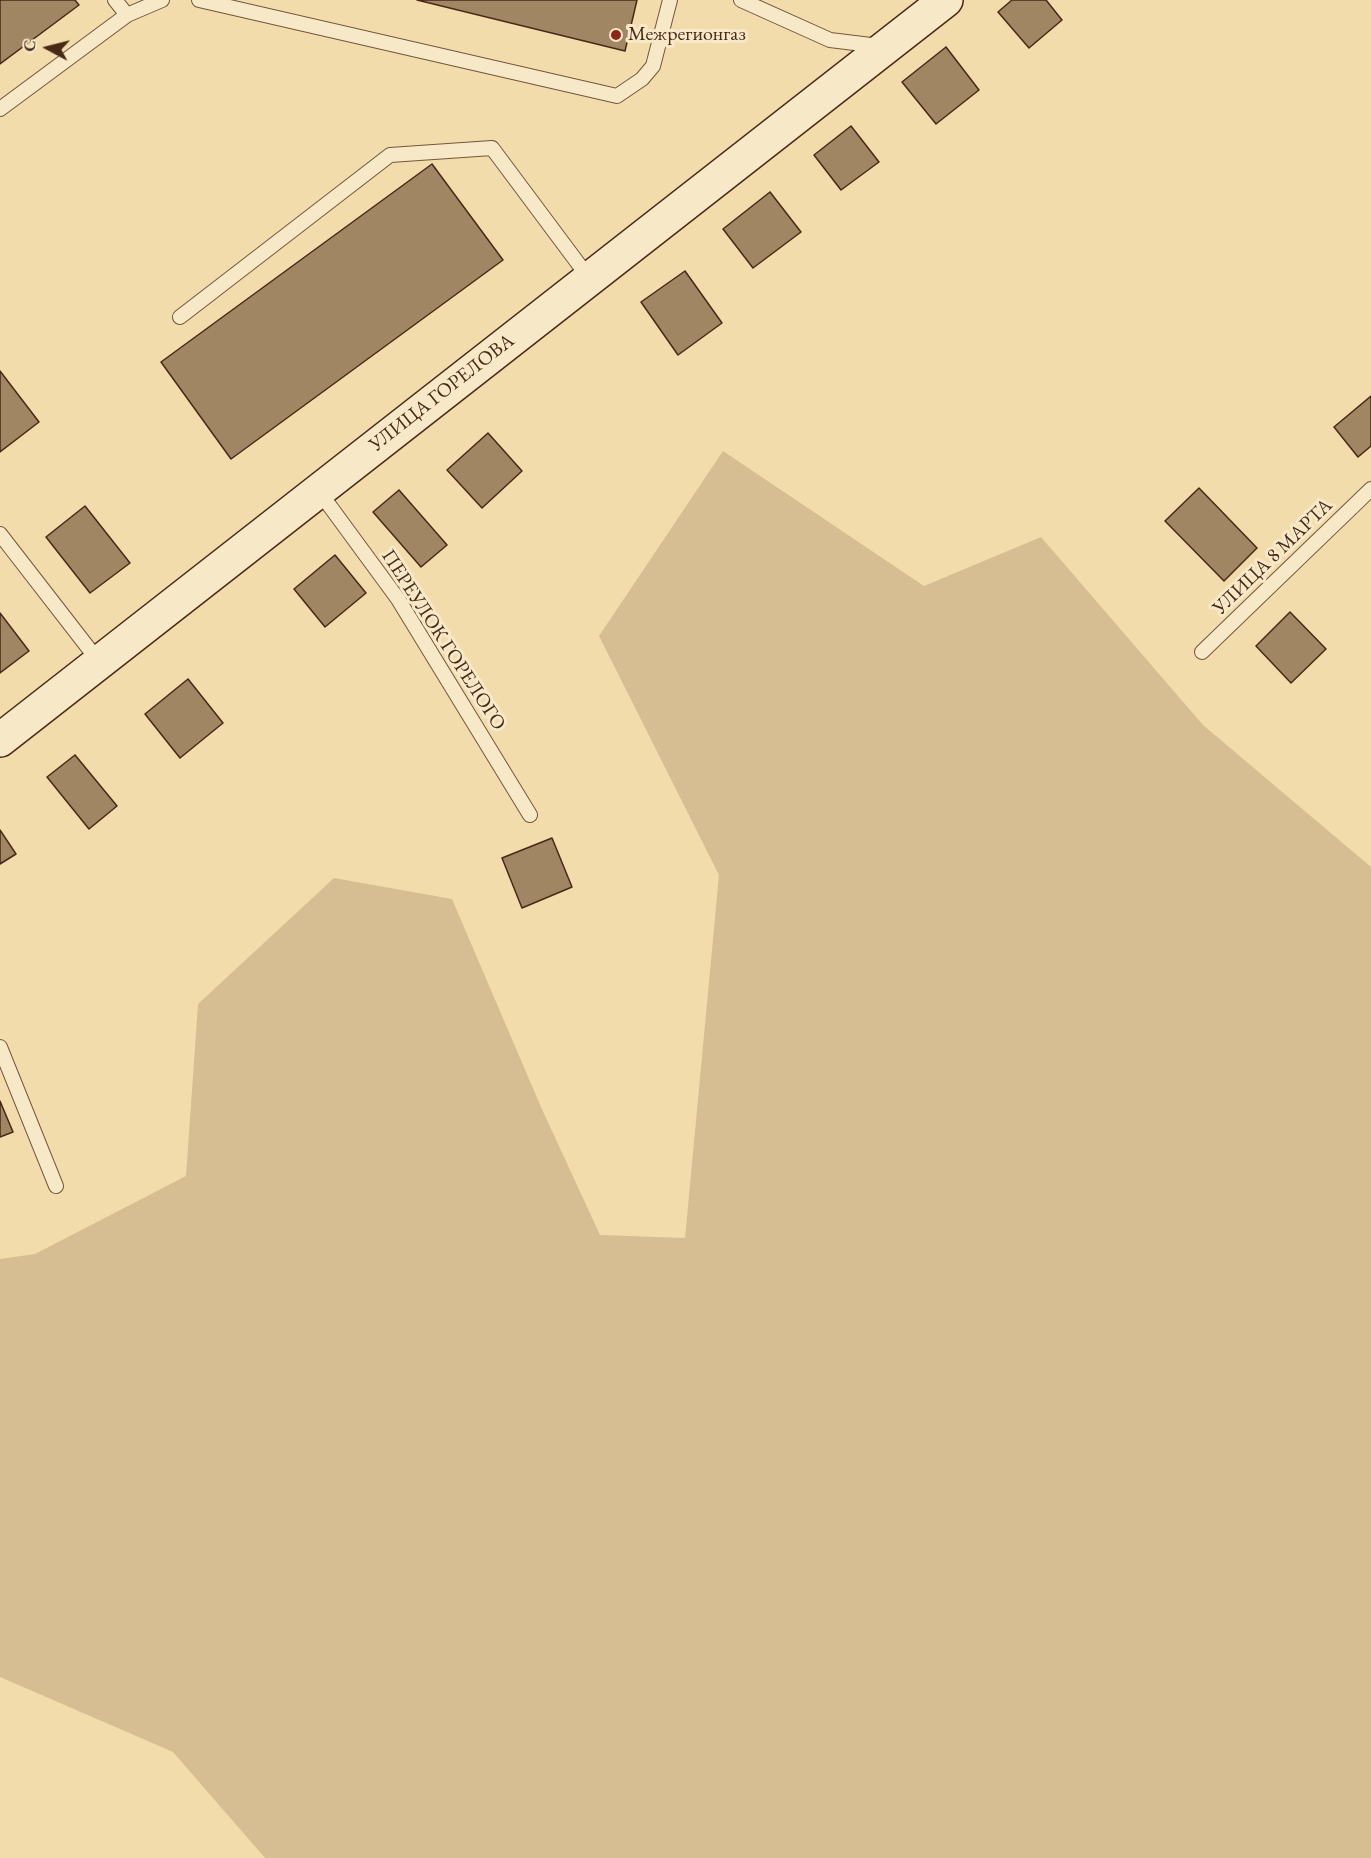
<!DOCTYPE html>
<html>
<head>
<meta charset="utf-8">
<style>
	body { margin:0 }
	#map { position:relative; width:1371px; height:1858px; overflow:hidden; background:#f3dcab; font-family:"EB Garamond",serif }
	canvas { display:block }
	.north { position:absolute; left:18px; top:18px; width:60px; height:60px; -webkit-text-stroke:4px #f7e8c8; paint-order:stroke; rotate:277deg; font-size:16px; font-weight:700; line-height:24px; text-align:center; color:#482917 }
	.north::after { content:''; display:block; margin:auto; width:21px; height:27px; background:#482917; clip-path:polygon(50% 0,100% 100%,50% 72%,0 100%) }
</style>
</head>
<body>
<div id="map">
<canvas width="1371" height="1858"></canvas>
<div class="north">С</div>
</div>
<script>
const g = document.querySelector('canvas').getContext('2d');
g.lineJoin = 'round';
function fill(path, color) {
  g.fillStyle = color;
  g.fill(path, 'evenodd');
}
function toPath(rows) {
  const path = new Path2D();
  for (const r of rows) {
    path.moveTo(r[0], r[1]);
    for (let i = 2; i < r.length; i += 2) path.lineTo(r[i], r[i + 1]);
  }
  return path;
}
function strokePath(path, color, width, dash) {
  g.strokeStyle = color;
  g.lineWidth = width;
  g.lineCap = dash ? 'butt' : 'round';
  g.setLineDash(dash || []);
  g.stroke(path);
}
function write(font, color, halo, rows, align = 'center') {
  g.font = font + ' "EB Garamond",serif';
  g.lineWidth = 6;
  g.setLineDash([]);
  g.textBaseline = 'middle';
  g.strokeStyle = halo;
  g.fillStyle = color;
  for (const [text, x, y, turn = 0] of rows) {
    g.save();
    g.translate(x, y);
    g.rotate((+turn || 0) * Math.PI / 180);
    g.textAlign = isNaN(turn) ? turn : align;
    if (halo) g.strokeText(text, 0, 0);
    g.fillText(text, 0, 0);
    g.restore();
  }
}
const green = toPath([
	[723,451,924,586,1041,537,1203,725,1371,867,1371,1858,265,1858,173,1752,0,1677,0,1259,35,1254,186,1176,198,1004,334,878,452,899,541,1107,600,1235,685,1238,719,875,599,636]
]);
const building = toPath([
	[0,0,75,0,79,5,0,64,0,0],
	[417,0,637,0,625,51,417,0],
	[1012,0,1046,0,1062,20,1029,48,998,12,1012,0],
	[946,47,979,90,936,124,902,82,946,47],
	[851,126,879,162,841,190,814,155,851,126],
	[432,164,503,260,231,459,161,362,432,164],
	[770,192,801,232,753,268,723,229,770,192],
	[685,271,722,323,678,355,641,302,685,271],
	[0,371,39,422,0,452,0,371],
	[1371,396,1371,446,1358,457,1334,427,1371,396],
	[488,433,522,471,482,508,447,470,488,433],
	[1199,488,1257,548,1224,581,1165,521,1199,488],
	[399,490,447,545,421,567,373,512,399,490],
	[85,506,130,563,90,593,46,537,85,506],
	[335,555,366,593,325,627,294,589,335,555],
	[1290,612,1326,649,1291,683,1256,646,1290,612],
	[0,613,29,651,0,673,0,613],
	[188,679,223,723,180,758,145,714,188,679],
	[75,755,117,806,89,829,47,777,75,755],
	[0,830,16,854,0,864,0,830],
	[552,838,572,887,522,908,502,858,552,838],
	[0,1101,13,1132,0,1137,0,1101]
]);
const lane = toPath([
	[115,0,127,15,162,0],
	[199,0,617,96,642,79,653,66,670,0],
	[741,0,830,40,879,46],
	[0,109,127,15],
	[180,317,390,155,492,148,589,278],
	[318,490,398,599,530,815],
	[0,534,100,663],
	[1202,652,1371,489],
	[0,1047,56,1186]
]);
const secondary = toPath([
	[0,740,946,0]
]);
const markers = [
	[616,35,6,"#8f2418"]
];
const poiNames = [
	["Межрегионгаз",628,35]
];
const streetNames = [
	["УЛИЦА ГОРЕЛОВА",442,393,-38],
	["УЛИЦА 8 МАРТА",1273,557,-44],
	["ПЕРЕУЛОК ГОРЕЛОГО",443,640,57]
];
fill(green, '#d6be92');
fill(building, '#a18664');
strokePath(building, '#482917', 1.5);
strokePath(lane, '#73563c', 16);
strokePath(secondary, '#482917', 36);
strokePath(lane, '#f7e8c8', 14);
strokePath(secondary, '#f7e8c8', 33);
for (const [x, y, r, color] of markers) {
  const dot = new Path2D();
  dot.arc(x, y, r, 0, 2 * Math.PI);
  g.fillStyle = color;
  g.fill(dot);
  strokePath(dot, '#f7e8c8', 2);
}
write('20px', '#482917', '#f7e8c8', poiNames, 'left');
write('20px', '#482917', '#f7e8c8', streetNames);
</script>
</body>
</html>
